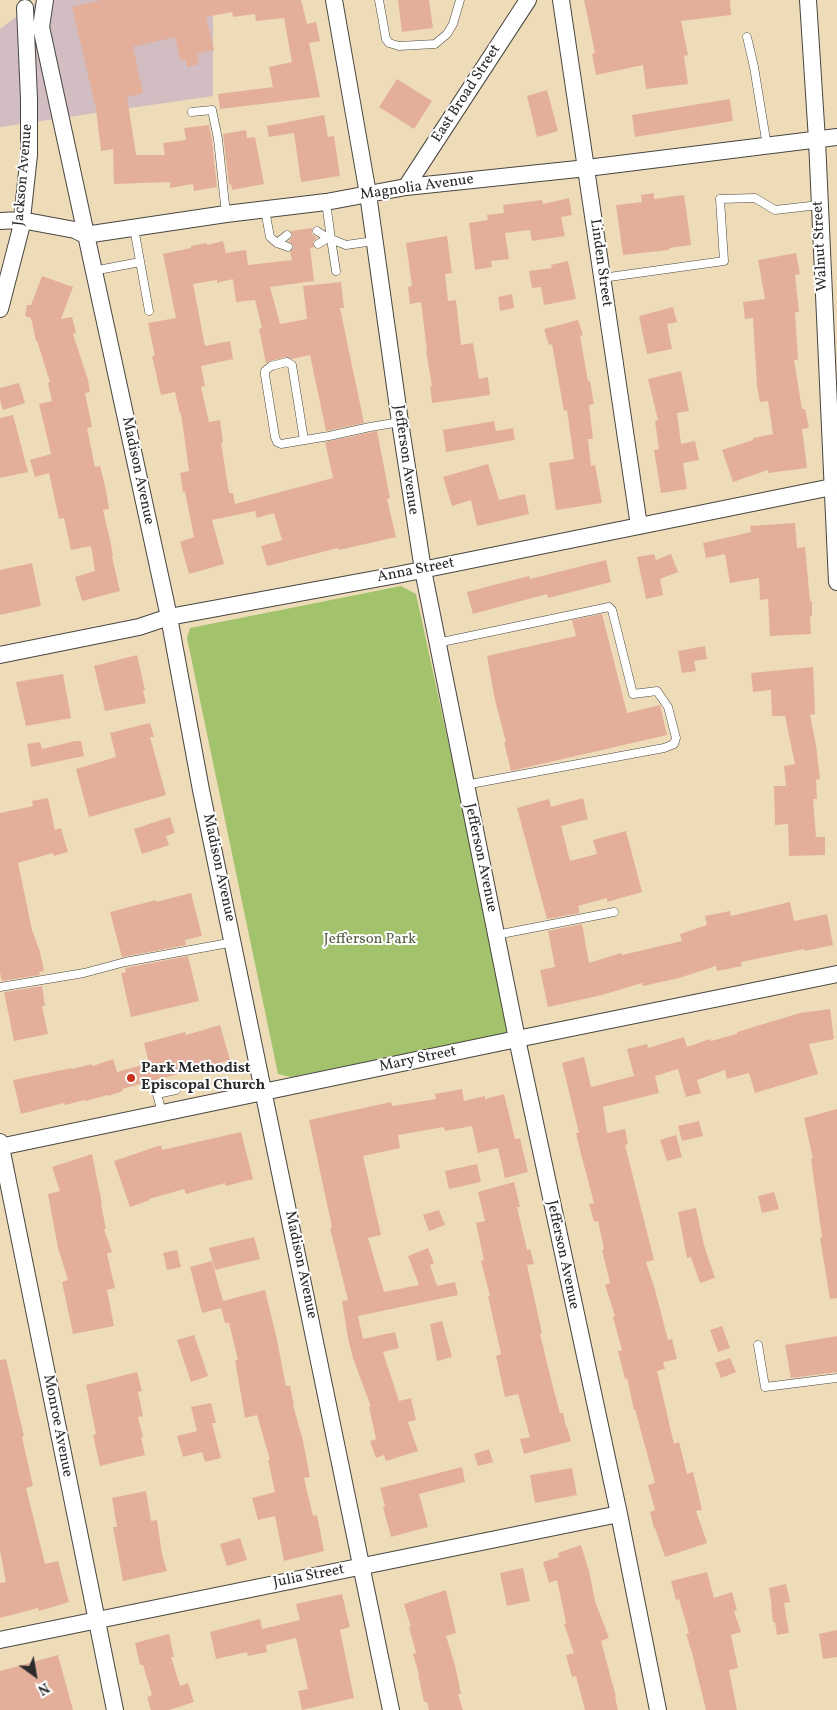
<!DOCTYPE html>
<html>
<head>
<meta charset="utf-8">
<style>
	body { margin:0 }
	#map { position:relative; width:837px; height:1710px; overflow:hidden; background:#eedcb9; font-family:Vollkorn,serif }
	canvas { display:block }
	.north { position:absolute; left:10px; top:1650px; width:50px; height:50px; -webkit-text-stroke:4px #fff; paint-order:stroke; rotate:148deg; font-size:14px; font-weight:700; line-height:20px; text-align:center; color:#2b2b2b }
	.north::after { content:''; display:block; margin:auto; width:18px; height:22px; background:#2b2b2b; clip-path:polygon(50% 0,100% 100%,50% 72%,0 100%) }
</style>
</head>
<body>
<div id="map">
<canvas width="837" height="1710"></canvas>
<div class="north">N</div>
</div>
<script>
const g = document.querySelector('canvas').getContext('2d');
g.lineJoin = 'round';
function fill(path, color) {
  g.fillStyle = color;
  g.fill(path, 'evenodd');
}
function toPath(rows) {
  const path = new Path2D();
  for (const r of rows) {
    path.moveTo(r[0], r[1]);
    for (let i = 2; i < r.length; i += 2) path.lineTo(r[i], r[i + 1]);
  }
  return path;
}
function strokePath(path, color, width, dash) {
  g.strokeStyle = color;
  g.lineWidth = width;
  g.lineCap = dash ? 'butt' : 'round';
  g.setLineDash(dash || []);
  g.stroke(path);
}
function write(font, color, halo, rows, align = 'center') {
  g.font = font + ' Vollkorn,serif';
  g.lineWidth = 4;
  g.setLineDash([]);
  g.textBaseline = 'middle';
  g.strokeStyle = halo;
  g.fillStyle = color;
  for (const [text, x, y, turn = 0] of rows) {
    g.save();
    g.translate(x, y);
    g.rotate((+turn || 0) * Math.PI / 180);
    g.textAlign = isNaN(turn) ? turn : align;
    if (halo) g.strokeText(text, 0, 0);
    g.fillText(text, 0, 0);
    g.restore();
  }
}
const industrial = toPath([
	[39,0,213,0,213,96,0,127,0,29]
]);
const green = toPath([
	[401,586,416,594,510,1025,506,1034,291,1077,278,1074,187,638,190,628]
]);
const building = toPath([
	[102,0,301,0,307,24,316,22,320,41,309,43,320,97,220,109,218,94,273,87,269,67,292,62,284,18,256,21,255,14,233,17,232,12,206,17,214,50,197,54,199,64,187,67,185,59,180,60,175,37,133,47,143,93,127,97,136,155,165,155,163,143,186,140,184,128,209,125,212,140,217,187,194,191,193,184,170,188,170,182,114,184,113,149,101,151,96,109,72,7],
	[398,0,429,0,433,28,402,32],
	[584,0,730,0,731,15,681,21,688,55,684,56,688,84,646,89,643,65,596,75,592,54,595,53],
	[397,79,432,101,414,129,379,107],
	[547,90,558,131,537,137,527,96],
	[730,99,733,121,635,137,632,115],
	[324,115,328,137,334,136,340,176,301,182,294,133,269,137,267,126],
	[246,130,247,138,255,137,264,184,232,190,231,184,229,185,223,134],
	[654,193,654,199,684,195,691,245,669,248,669,250,623,255,616,205,642,202,641,195],
	[569,198,572,215,561,217,565,236,532,241,530,230,505,233,509,259,491,261,492,267,475,270,469,223,488,220,487,215,504,213,503,205,542,200,543,204],
	[312,228,312,234,317,238,313,242,314,247,310,248,314,281,270,287,280,324,307,319,303,286,341,282,344,308,340,308,364,423,326,431,310,355,292,359,286,357,270,361,266,363,259,329,262,328,255,300,236,302,233,279,217,283,217,280,193,284,205,346,230,341,233,359,201,366,205,386,201,387,209,422,220,420,223,443,221,443,229,493,233,493,235,504,333,478,325,442,377,431,390,498,387,499,396,537,339,550,338,548,267,566,261,546,282,540,274,513,257,518,255,511,212,520,224,564,189,574,180,542,194,537,185,492,183,492,180,473,189,471,181,413,180,414,175,392,161,395,152,356,155,356,148,323,176,318,163,254,191,248,191,246,207,243,207,245,223,241,226,253,246,250,248,265,292,260,290,252,294,247,289,241,292,237,291,231],
	[447,236,452,273,445,274,448,301,456,300,461,345,473,343,479,379,488,377,490,395,432,403,430,386,432,386,426,351,427,351,421,302,410,304,408,287,412,286,406,243],
	[796,253,800,274,795,275,799,312,795,312,798,360,794,360,802,409,805,409,809,428,802,429,807,468,768,473,768,470,733,482,722,450,753,440,753,438,773,434,768,401,760,402,757,386,753,318,745,319,743,302,765,299,758,260],
	[568,261,576,299,544,305,541,287,532,288,529,271,552,268,551,265],
	[42,276,73,287,61,319,72,317,76,333,73,334,88,380,90,392,85,393,92,427,87,428,95,467,100,466,106,490,109,509,103,510,111,544,113,556,112,557,120,591,82,601,75,577,95,571,91,546,71,550,64,518,59,519,49,473,35,477,30,460,51,454,39,404,52,401,48,383,50,382,37,341,36,341,31,318,25,316,27,305,31,305],
	[512,294,514,308,500,311,498,297],
	[673,307,677,322,667,324,672,349,647,354,639,316],
	[578,320,583,335,580,336,588,381,590,381,594,404,589,405,593,439,588,439,591,466,595,465,602,503,556,510,549,463,574,459,567,410,564,411,552,344,549,345,544,329],
	[681,371,689,411,677,413,681,444,695,441,699,460,683,463,687,489,661,493,654,450,659,449,655,421,658,420,648,379],
	[19,383,25,403,3,410,0,400,0,388],
	[13,415,28,472,0,478,0,418],
	[494,421,496,431,513,428,515,440,446,452,443,430],
	[488,464,499,500,525,494,529,514,477,526,471,500,452,506,443,477],
	[795,523,797,548,805,547,810,601,812,601,812,616,810,616,811,634,770,636,768,599,760,600,759,578,730,583,725,554,706,558,703,543,751,532,750,526],
	[654,554,656,560,671,554,678,572,660,579,663,595,646,599,637,557],
	[606,560,611,582,548,598,547,594,473,614,467,592,529,576,530,579],
	[32,563,41,606,0,615,0,570],
	[602,614,627,713,660,705,667,735,511,771,504,742,506,742,495,700,487,656,576,636,572,620],
	[705,646,707,659,694,661,696,671,682,673,678,651],
	[137,655,145,690,143,690,146,703,105,711,94,666],
	[813,667,815,714,810,715,816,745,820,779,816,780,817,799,813,799,816,837,825,837,825,855,789,856,788,824,775,825,774,786,786,786,784,766,795,764,785,716,772,716,771,690,753,692,751,673],
	[63,674,71,718,26,726,16,682],
	[150,723,154,737,150,737,166,795,89,817,76,769,116,757,110,733],
	[75,741,81,741,84,756,31,767,27,744,40,742,42,749],
	[48,798,55,830,61,828,68,852,54,856,53,853,18,863,32,930,40,952,44,971,39,972,40,975,2,981,0,973,0,813,33,806,32,801],
	[583,798,588,819,561,826,570,861,597,854,593,840,626,831,642,892,607,902,607,898,578,906,580,913,547,919,517,808,549,799,551,807],
	[170,817,175,833,166,836,169,845,142,854,134,829],
	[191,893,202,936,185,940,186,945,122,957,110,912,156,900,156,902],
	[790,902,794,921,827,914,833,945,805,951,804,949,741,962,742,966,717,971,716,966,679,978,643,986,642,983,602,995,548,1007,540,970,555,967,548,931,582,924,589,963,621,953,622,955,682,941,680,934,707,925,705,916,730,911,731,916],
	[188,956,199,1001,131,1017,121,973,126,972,125,968],
	[42,986,45,1006,42,1006,48,1034,14,1041,4,992],
	[830,1009,834,1039,809,1044,818,1074,755,1093,749,1073,727,1079,725,1070,697,1080,701,1093,686,1097,678,1069,655,1076,659,1093,603,1107,607,1133,625,1129,628,1144,625,1145,654,1260,646,1262,655,1290,668,1340,672,1339,677,1359,663,1362,665,1369,657,1371,674,1444,679,1442,687,1474,693,1472,702,1510,696,1511,707,1543,665,1557,655,1528,654,1528,650,1512,655,1510,648,1485,655,1483,635,1409,634,1410,627,1378,625,1379,618,1351,622,1350,613,1317,615,1316,605,1285,610,1283,602,1250,604,1249,598,1221,594,1222,589,1204,594,1203,581,1154,576,1133,579,1133,562,1063,584,1057,591,1087,634,1076,627,1049,647,1044,648,1048,684,1037,687,1047,710,1039,711,1041,737,1034,737,1032,800,1013],
	[220,1025,230,1060,122,1089,123,1091,108,1096,107,1095,86,1101,85,1100,65,1105,64,1103,21,1114,13,1080,72,1068,72,1069,92,1064,93,1066,113,1059,117,1072,149,1063,144,1043,185,1032,186,1035],
	[462,1089,464,1101,485,1096,485,1099,504,1094,515,1139,520,1138,528,1172,505,1178,498,1148,478,1153,472,1126,445,1131,444,1127,398,1135,400,1148,363,1156,381,1235,368,1238,384,1292,419,1285,408,1256,428,1248,434,1263,430,1265,437,1286,455,1282,458,1295,358,1316,363,1339,395,1332,399,1348,383,1352,399,1401,411,1398,416,1420,408,1422,418,1451,386,1461,384,1455,376,1458,370,1441,376,1439,369,1407,371,1407,353,1358,348,1338,342,1301,348,1300,330,1228,332,1227,309,1120,391,1102,392,1106,436,1099,435,1094],
	[837,1109,837,1298,830,1299,820,1238,822,1237,811,1159,813,1159,804,1118],
	[699,1121,703,1136,682,1141,678,1126],
	[241,1132,253,1179,226,1186,225,1183,186,1194,184,1189,149,1199,150,1200,130,1207,114,1161,161,1145,162,1150],
	[676,1135,682,1157,667,1161,660,1140],
	[92,1154,102,1204,101,1204,106,1229,104,1229,112,1252,107,1254,115,1288,107,1290,114,1326,73,1334,62,1282,68,1280,58,1248,48,1194,60,1191,52,1167],
	[477,1164,481,1182,449,1189,445,1171],
	[514,1182,520,1207,517,1207,527,1250,530,1249,534,1264,527,1265,542,1333,540,1334,553,1387,560,1413,563,1413,566,1427,567,1427,571,1441,524,1454,520,1439,530,1437,518,1394,505,1397,496,1356,501,1354,488,1296,490,1296,481,1261,484,1260,476,1223,485,1221,478,1192],
	[774,1192,779,1209,762,1213,758,1196],
	[696,1208,704,1245,715,1278,700,1283,691,1257,687,1258,678,1212],
	[439,1210,445,1225,429,1231,423,1215],
	[254,1237,260,1259,215,1270,209,1248],
	[177,1250,181,1267,167,1270,163,1253],
	[212,1261,223,1301,265,1290,277,1340,286,1386,290,1386,294,1405,293,1405,303,1441,310,1477,304,1478,313,1516,317,1515,324,1551,284,1561,275,1516,258,1520,252,1498,275,1492,268,1460,270,1460,257,1415,245,1418,235,1360,238,1360,229,1323,225,1323,221,1308,202,1313,190,1267],
	[442,1321,452,1357,437,1361,430,1324],
	[722,1326,730,1348,718,1352,710,1330],
	[194,1335,208,1376,191,1382,177,1340],
	[837,1336,837,1372,791,1378,785,1345],
	[730,1358,736,1372,721,1378,715,1363],
	[6,1359,24,1436,22,1437,33,1486,26,1488,45,1564,58,1561,69,1602,39,1611,38,1608,0,1618,0,1583,6,1582,0,1551,0,1360],
	[137,1372,142,1391,138,1392,143,1416,138,1417,143,1437,141,1438,145,1455,100,1466,93,1435,96,1434,86,1385],
	[211,1403,216,1423,212,1423,221,1458,205,1462,202,1452,183,1457,177,1436,197,1431,191,1407],
	[489,1449,493,1462,478,1466,474,1454],
	[462,1467,465,1482,419,1494,428,1527,391,1537,383,1507,385,1506,380,1488],
	[572,1468,577,1495,535,1503,530,1475],
	[146,1491,151,1521,157,1520,162,1554,167,1571,123,1581,113,1527,117,1527,112,1498],
	[240,1538,247,1560,227,1566,220,1544],
	[581,1545,589,1571,595,1601,609,1638,601,1641,616,1697,615,1697,618,1710,585,1710,576,1676,572,1677,566,1655,574,1653,564,1624,566,1623,557,1580,549,1583,543,1562,559,1557,558,1553],
	[523,1568,530,1601,507,1606,500,1573],
	[707,1572,714,1598,732,1592,737,1610,734,1611,741,1632,731,1635,738,1668,729,1670,737,1710,706,1710,692,1653,686,1634,689,1633,679,1599,676,1600,671,1581],
	[786,1584,790,1602,784,1603,789,1633,777,1635,775,1622,773,1622,771,1607,772,1607,769,1588],
	[446,1590,456,1633,446,1636,455,1665,461,1694,458,1694,463,1710,429,1710,427,1702,424,1702,418,1674,419,1674,413,1654,416,1653,409,1627,411,1627,404,1604],
	[342,1594,350,1627,340,1630,354,1698,302,1710,298,1691,308,1689,296,1638,266,1645,267,1652,248,1656,247,1652,216,1659,210,1632,260,1619,262,1629,300,1620,296,1604],
	[837,1630,837,1657,823,1659,819,1634],
	[169,1634,174,1657,171,1657,180,1686,188,1683,194,1702,169,1710,151,1710,147,1697,152,1695,143,1665,140,1665,135,1643],
	[58,1655,73,1710,0,1710,0,1671]
]);
const service = toPath([
	[379,0,386,39,389,43,399,46,435,44,447,34,453,24,460,0],
	[747,37,754,67,767,146],
	[192,112,212,110,218,139,226,214],
	[326,202,331,239,346,245,374,241],
	[265,210,270,237,277,243],
	[134,228,149,311],
	[317,231,328,238,318,244],
	[287,235,277,243,288,247],
	[329,238,331,239,336,271],
	[93,271,140,262],
	[602,278,724,261,720,199,755,198,775,210,819,205],
	[304,440,292,365,287,362,271,366,265,371,265,375,275,437,277,442,281,444,329,436,370,427,400,422],
	[437,643,609,607,612,610,633,694,657,691,668,707,676,738,674,744,664,748,465,785],
	[496,935,614,912],
	[0,987,84,973,125,962,234,942],
	[162,1113,157,1094,176,1090],
	[758,1345,765,1387,837,1378]
]);
const minor = toPath([
	[45,0,41,27,169,617,201,790,391,1710],
	[334,0,368,194,400,422,423,570,517,1039,619,1514,658,1710],
	[561,0,639,526],
	[808,0,817,140,837,582],
	[406,187,528,0],
	[0,221,21,220,75,230,85,235,226,214,326,202,406,187,587,168,837,137],
	[0,309,21,228,29,155,29,99,25,8],
	[0,655,139,627,169,617,397,575,832,487],
	[0,1142,115,1710],
	[0,1147,517,1039,837,974],
	[0,1640,619,1514]
]);
const markers = [
	[131,1078,5,"#c8321e"]
];
const streetNames = [
	["East Broad Street",467,94,-57],
	["Jackson Avenue",24,175,-85],
	["Magnolia Avenue",417,188,-8],
	["Walnut Street",821,246,-93],
	["Linden Street",600,263,82],
	["Jefferson Avenue",405,460,82],
	["Madison Avenue",137,471,78],
	["Anna Street",416,571,-11],
	["Jefferson Avenue",480,858,78],
	["Madison Avenue",218,868,78],
	["Mary Street",418,1060,-12],
	["Jefferson Avenue",562,1255,78],
	["Madison Avenue",300,1265,78],
	["Monroe Avenue",57,1426,79],
	["Julia Street",309,1577,-11]
];
const parkNames = [
	["Jefferson Park",370,940]
];
const poiNames = [
	["Park Methodist",141,1069],
	["Episcopal Church",141,1086]
];
fill(industrial, '#d2bec2');
fill(green, '#a2c36c');
fill(building, '#e4af9a');
strokePath(service, '#484640', 9);
strokePath(minor, '#484640', 18);
strokePath(service, '#fff', 8);
strokePath(minor, '#fff', 16);
for (const [x, y, r, color] of markers) {
  const dot = new Path2D();
  dot.arc(x, y, r, 0, 2 * Math.PI);
  g.fillStyle = color;
  g.fill(dot);
  strokePath(dot, '#fff', 2);
}
write('15px', '#2b2b2b', '#fff', streetNames);
write('15px', '#556042', '#fff', parkNames);
write('bold 15px', '#2b2b2b', '#fff', poiNames, 'left');
</script>
</body>
</html>
